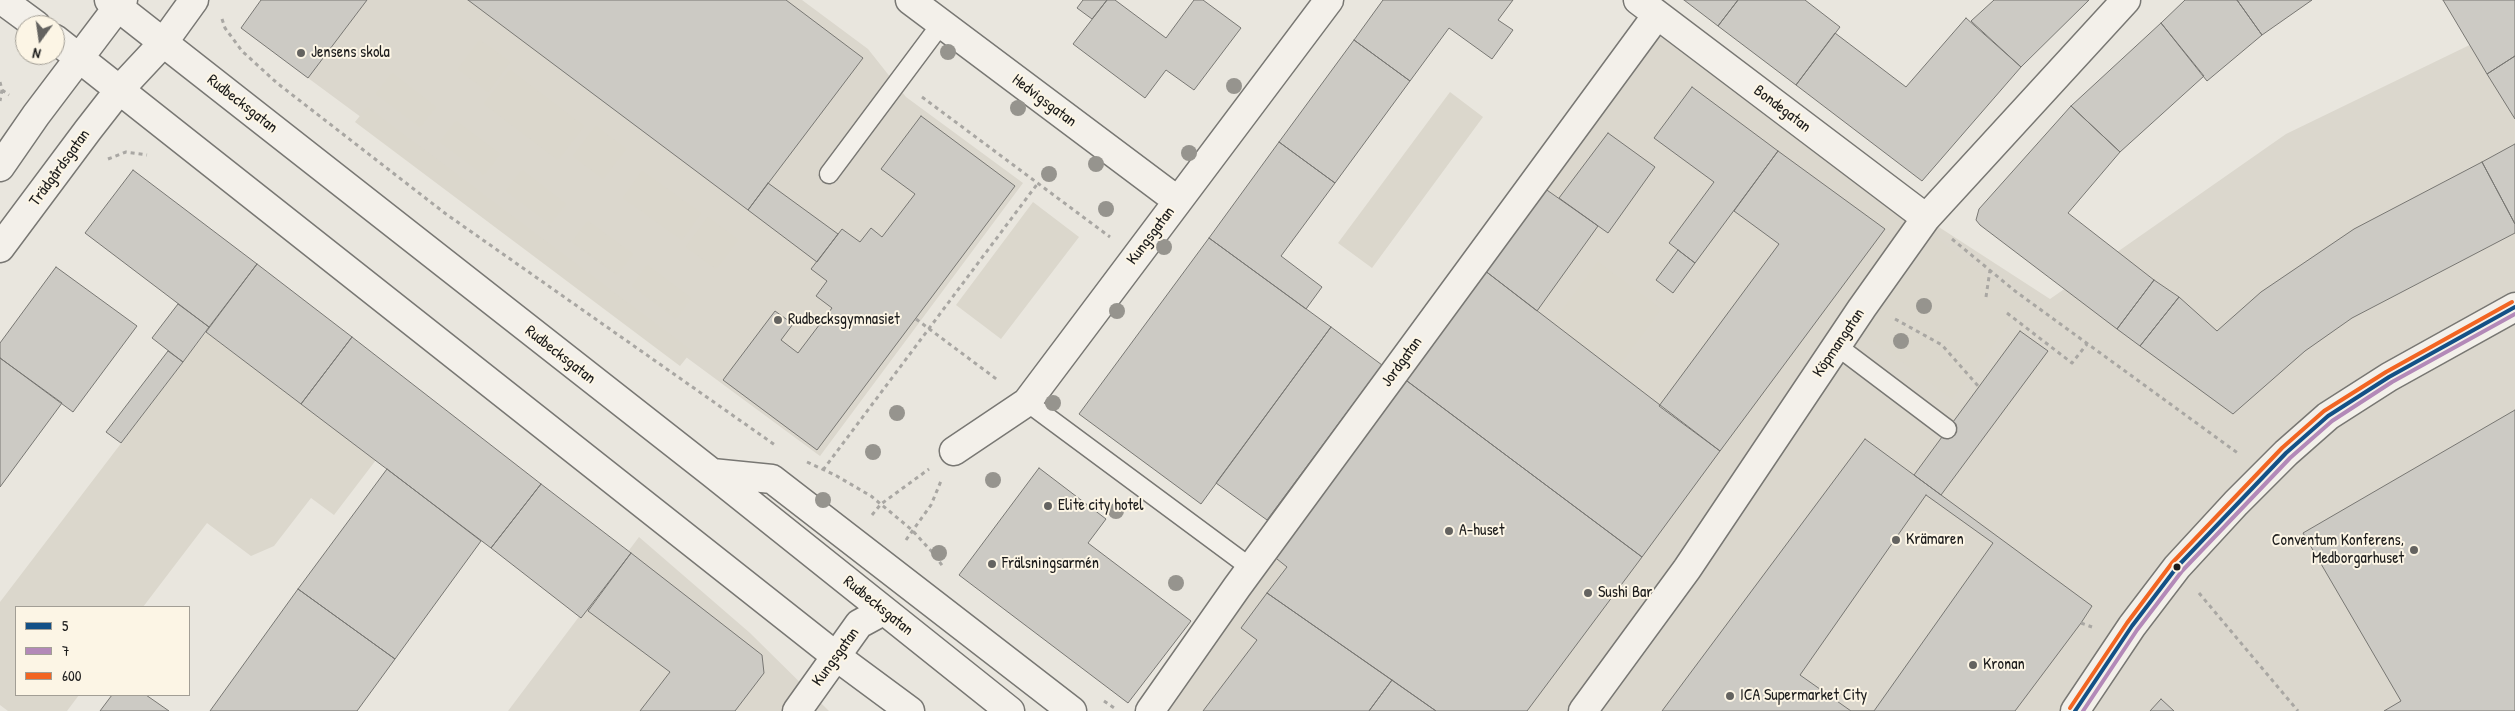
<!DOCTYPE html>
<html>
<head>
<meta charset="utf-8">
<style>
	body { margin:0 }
	#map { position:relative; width:2515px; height:711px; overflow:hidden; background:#e9e6de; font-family:"Patrick Hand",sans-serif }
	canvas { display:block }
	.legend { position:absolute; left:15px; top:606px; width:175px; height:90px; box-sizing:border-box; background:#fcf5e5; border:1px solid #a29e95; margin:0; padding:6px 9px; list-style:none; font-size:15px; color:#1c1c1c }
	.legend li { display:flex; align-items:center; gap:10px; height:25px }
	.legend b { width:25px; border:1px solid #a29e95 }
	.north { position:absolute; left:15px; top:15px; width:50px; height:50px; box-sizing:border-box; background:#fcf5e5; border:1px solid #a29e95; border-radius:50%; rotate:194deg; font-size:14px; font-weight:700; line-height:20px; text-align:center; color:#1c1c1c }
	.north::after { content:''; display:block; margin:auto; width:18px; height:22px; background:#646360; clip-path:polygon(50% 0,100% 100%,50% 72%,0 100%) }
</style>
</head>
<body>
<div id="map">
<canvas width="2515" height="711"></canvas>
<ul class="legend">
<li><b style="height:6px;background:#135086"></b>5</li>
<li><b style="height:6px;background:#b389b8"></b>7</li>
<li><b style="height:6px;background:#f26522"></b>600</li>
</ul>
<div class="north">N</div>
</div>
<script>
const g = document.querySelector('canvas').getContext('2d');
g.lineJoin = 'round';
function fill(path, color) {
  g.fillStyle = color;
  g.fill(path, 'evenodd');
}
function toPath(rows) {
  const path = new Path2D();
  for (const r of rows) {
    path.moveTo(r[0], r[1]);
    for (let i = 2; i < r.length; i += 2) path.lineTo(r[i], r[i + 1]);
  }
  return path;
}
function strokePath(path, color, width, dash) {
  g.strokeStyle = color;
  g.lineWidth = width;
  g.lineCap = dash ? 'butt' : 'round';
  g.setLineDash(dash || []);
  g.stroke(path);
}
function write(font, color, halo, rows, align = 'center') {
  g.font = font + ' "Patrick Hand",sans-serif';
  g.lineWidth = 4;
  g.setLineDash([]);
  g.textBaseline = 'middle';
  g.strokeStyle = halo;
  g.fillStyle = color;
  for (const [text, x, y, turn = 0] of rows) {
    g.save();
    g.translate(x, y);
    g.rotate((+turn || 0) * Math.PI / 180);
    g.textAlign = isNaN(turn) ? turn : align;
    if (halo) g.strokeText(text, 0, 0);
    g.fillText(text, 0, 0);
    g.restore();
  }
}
const built = toPath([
	[367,0,802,0,868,49,906,97,1023,183,820,456,308,78],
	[2515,23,2515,711,1154,711,1656,26,1789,130,2050,299,2286,134],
	[639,537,750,633,829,711,508,711]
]);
const green = toPath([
	[480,40,510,62,488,92,458,69],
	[510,70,584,126,558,160,484,104],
	[392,73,436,107,420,127,376,94],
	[1450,92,1483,117,1372,268,1338,243],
	[367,107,692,351,680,366,355,122],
	[456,121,500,154,484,175,440,142],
	[596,126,626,149,603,179,573,156],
	[522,170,566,204,550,224,506,191],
	[642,171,701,213,682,240,623,198],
	[1033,202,1079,237,1001,339,956,305],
	[708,217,738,240,716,269,686,247],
	[588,221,633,254,617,275,572,242],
	[1935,237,2023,305,1952,399,1864,334],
	[1598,262,1661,309,1615,371,1553,323],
	[647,265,691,298,676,319,632,286],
	[206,332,376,460,334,515,311,498,274,546,251,556,207,523,143,607,16,607,16,695,79,695,67,711,8,711,0,705,0,602]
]);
const building = toPath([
	[261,0,367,0,308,78,241,28,261,0],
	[468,0,786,0,863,58,748,210,468,0],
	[1083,0,1107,0,1092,19,1077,8,1083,0],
	[1107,0,1115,0,1166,38,1194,0,1203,0,1241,28,1194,90,1166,70,1145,98,1073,44,1107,0],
	[1383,0,1513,0,1498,20,1513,30,1492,59,1449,28,1410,81,1354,40,1383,0],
	[1684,0,1738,0,1718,26,1684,0],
	[1738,0,1805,0,1840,27,1796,85,1718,26,1738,0],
	[1994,0,2089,0,2021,67,1971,21,1994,0],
	[2185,0,2237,0,2262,35,2207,81,2161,23,2185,0],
	[2237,0,2312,0,2262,35,2237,0],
	[2443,0,2515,0,2515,56,2487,74,2443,0],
	[1966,18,2021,67,1922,181,1796,85,1835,33,1906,87,1966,18],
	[2161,23,2204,76,2120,152,2071,106,2161,23],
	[1354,40,1410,81,1335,183,1279,142,1354,40],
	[2515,56,2515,119,2487,74,2515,56],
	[1692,87,1778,151,1695,263,1669,243,1714,182,1654,138,1692,87],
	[2071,106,2120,152,2068,213,2154,280,2117,329,1980,225,1976,220,1979,209,2071,106],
	[921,116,1015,186,817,450,723,380,775,311,793,324,781,340,798,353,832,308,816,296,827,281,811,269,842,229,860,242,871,228,882,237,915,194,881,169,921,116],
	[1608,133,1655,167,1608,233,1559,198,1608,133],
	[1279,142,1335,183,1281,256,1322,287,1306,309,1209,238,1279,142],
	[2515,144,2515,224,2482,162,2515,144],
	[1778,151,1885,229,1720,451,1659,406,1779,244,1734,211,1778,151],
	[2482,162,2515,224,2515,233,2352,318,2305,351,2233,414,2140,346,2179,297,2217,331,2261,292,2354,229,2482,162],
	[133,170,257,264,209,327,85,233,133,170],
	[768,183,838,234,817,262,748,210,768,183],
	[1544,188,1598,226,1537,311,1484,270,1544,188],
	[1209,238,1331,327,1201,504,1079,414,1209,238],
	[1678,250,1695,263,1673,293,1656,280,1678,250],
	[257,264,352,337,301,404,206,332,257,264],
	[56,267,137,326,73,412,0,358,0,343,56,267],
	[1484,270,1720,451,1642,557,1403,378,1484,270],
	[2154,280,2179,297,2140,346,2117,329,2154,280],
	[178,304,209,327,183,362,152,338,178,304],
	[1331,327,1382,365,1267,520,1216,483,1331,327],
	[2020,331,2048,351,1941,495,1914,475,2020,331],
	[352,337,541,484,491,548,301,404,352,337],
	[168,351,183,362,121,443,106,432,168,351],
	[0,358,62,403,0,487,0,358],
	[1403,378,1642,557,1527,711,1436,711,1267,593,1287,567,1272,555,1403,378],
	[2515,410,2515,711,2384,711,2401,701,2303,533,2515,410],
	[1865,439,2092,606,2081,623,2015,711,1662,711,1865,439],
	[1039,468,1106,519,1088,543,1191,621,1128,703,959,575,1039,468],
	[387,469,481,541,395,659,298,589,387,469],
	[541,484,631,553,581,618,491,548,541,484],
	[1926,495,1993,543,1874,711,1851,711,1800,675,1926,495],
	[631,553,762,655,764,673,735,711,640,711,670,672,588,611,631,553],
	[298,589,395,659,357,711,210,711,298,589],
	[1267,593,1392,680,1369,711,1203,711,1257,640,1241,628,1267,593],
	[1392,680,1436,711,1369,711,1392,680],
	[112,695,146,695,169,711,100,711,112,695],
	[2161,699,2174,711,2150,711,2161,699]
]);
const path = toPath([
	[222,19,225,28,242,51,277,83,446,214,775,445],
	[0,82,2,90,0,101],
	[2,90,9,95],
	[922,97,1110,237],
	[108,159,126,152,147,155],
	[1952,239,2015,291,2239,454],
	[1986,297,1990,270],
	[2007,313,2072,363,2087,344],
	[916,319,999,381],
	[1895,319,1942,345,1979,387],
	[807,462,835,475,871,496,912,530,933,553,944,568],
	[823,470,1038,183],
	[872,515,881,504,929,469],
	[906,540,931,505,941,481],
	[2199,593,2298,711],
	[2081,623,2092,627],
	[1104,701,1117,710]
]);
const service = toPath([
	[829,174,941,24],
	[1837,346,1947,429],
	[1027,402,1251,568]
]);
const minor = toPath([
	[910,0,1178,201],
	[1638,0,1926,218],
	[954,451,1027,402,1329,0],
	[797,711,859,624,883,611],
	[1150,711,1237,587,1657,15],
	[1583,711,1687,569,1862,308,1926,218,2126,0],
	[2075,711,2132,626,2177,567,2236,503,2286,453,2328,416,2389,377,2515,307]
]);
const secondary = toPath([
	[2,0,36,25],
	[109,0,712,473,1010,711],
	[55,39,837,657,910,711],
	[0,167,36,115,123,0],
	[0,248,88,130,120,89,163,43,194,0],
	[712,473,772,479,1072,711]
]);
const bus1 = toPath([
	[2075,711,2132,626,2177,567,2286,453,2328,416,2389,377,2515,307]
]);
const bus2 = toPath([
	[2083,711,2137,630,2182,571,2290,458,2332,421,2392,382,2515,314]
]);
const bus3 = toPath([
	[2070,708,2127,623,2172,563,2282,448,2324,411,2386,372,2512,302]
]);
const trees = [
	[948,52],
	[1234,86],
	[1018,108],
	[1189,153],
	[1096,164],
	[1049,174],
	[1106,209],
	[1164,247],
	[1924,306],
	[1117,311],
	[1901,341],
	[1053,403],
	[897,413],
	[873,452],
	[993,480],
	[823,500],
	[1116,511],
	[939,553],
	[1176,583]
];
const markers = [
	[301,53,5,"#646360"],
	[778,320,5,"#646360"],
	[1048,506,5,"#646360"],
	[1449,531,5,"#646360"],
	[1896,540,5,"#646360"],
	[2414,550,5,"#646360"],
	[992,564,5,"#646360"],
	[2177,567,4.5,"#1c1c1c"],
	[1588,593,5,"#646360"],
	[1973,665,5,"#646360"],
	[1730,696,5,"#646360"]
];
const poiNames = [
	["Jensens skola",311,53],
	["Rudbecksgymnasiet",788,320],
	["Elite city hotel",1058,506],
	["A-huset",1459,531],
	["Krämaren",1906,540],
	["Conventum Konferens,",2404,541,"right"],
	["Medborgarhuset",2404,559,"right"],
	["Frälsningsarmén",1002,564],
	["Sushi Bar",1598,593],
	["Kronan",1983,665],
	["ICA Supermarket City",1740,696]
];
const streetNames = [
	["Hedvigsgatan",1044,101,37],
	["Rudbecksgatan",242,104,38],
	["Bondegatan",1782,109,37],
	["Trädgårdsgatan",60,168,-54],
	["Kungsgatan",1151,236,-53],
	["Köpmangatan",1839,343,-56],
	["Rudbecksgatan",560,355,38],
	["Jordgatan",1402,362,-54],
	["Rudbecksgatan",878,606,39],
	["Kungsgatan",836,657,-54]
];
fill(built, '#dbd7cd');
fill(green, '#dbd7cc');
fill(building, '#cccac4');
strokePath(building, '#787773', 1);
strokePath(service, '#787773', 21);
strokePath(minor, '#787773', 31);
strokePath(secondary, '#787773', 31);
strokePath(path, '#a9a7a3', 3, [4, 4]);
strokePath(service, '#f3f0ea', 18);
strokePath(minor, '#f3f0ea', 28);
strokePath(secondary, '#f3f0ea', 28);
strokePath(bus1, '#135086', 4);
strokePath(bus2, '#b389b8', 4);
strokePath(bus3, '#f26522', 4);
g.fillStyle = '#96948e';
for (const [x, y] of trees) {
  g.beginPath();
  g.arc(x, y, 8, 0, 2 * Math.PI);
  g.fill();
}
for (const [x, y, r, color] of markers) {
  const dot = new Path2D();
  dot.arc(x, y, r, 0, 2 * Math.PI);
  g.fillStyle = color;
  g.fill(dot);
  strokePath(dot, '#fcf5e5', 2);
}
write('16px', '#1c1c1c', '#fcf5e5', poiNames, 'left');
write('16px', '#1c1c1c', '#fcf5e5', streetNames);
</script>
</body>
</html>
